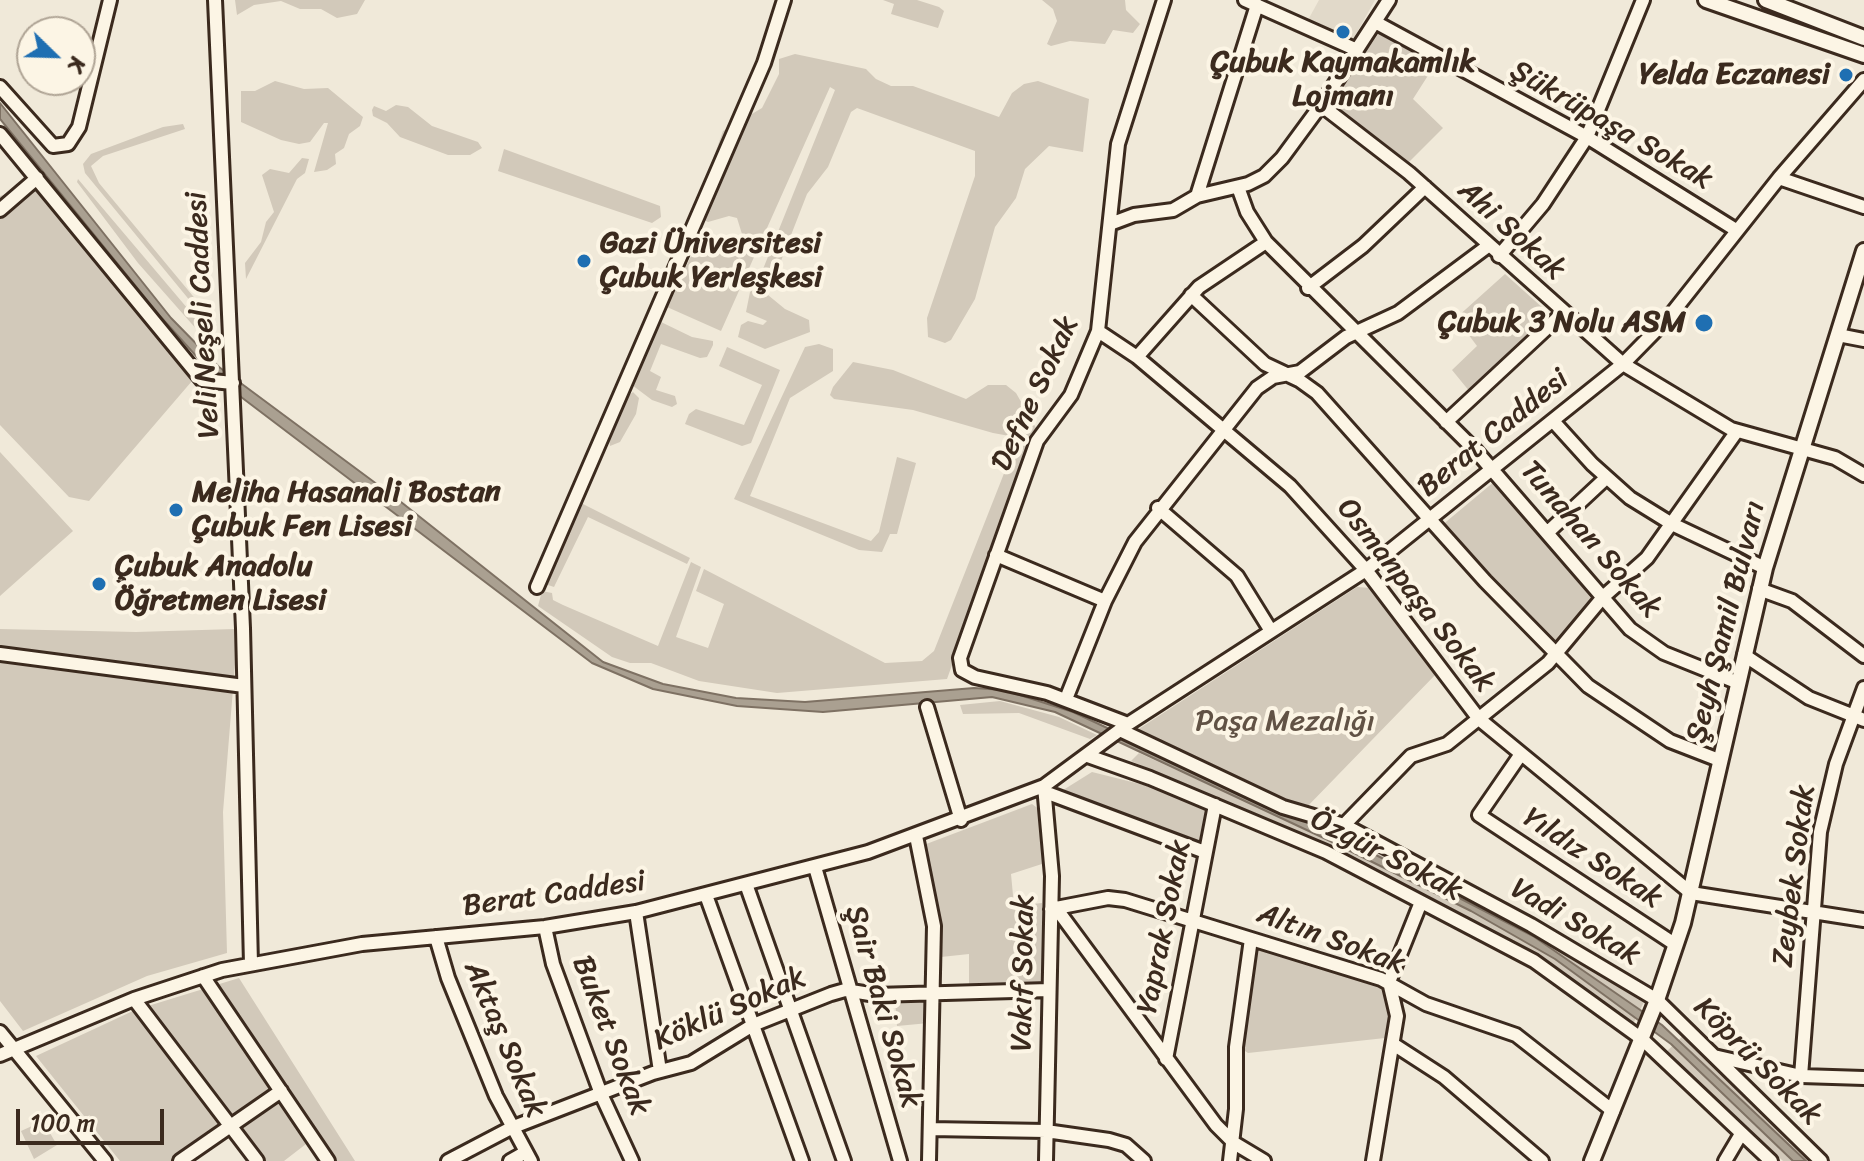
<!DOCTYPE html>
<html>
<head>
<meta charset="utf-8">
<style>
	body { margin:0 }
	#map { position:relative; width:1864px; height:1161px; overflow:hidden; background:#f0e9d9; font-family:Sriracha,sans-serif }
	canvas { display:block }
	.north { position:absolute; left:16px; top:16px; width:80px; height:80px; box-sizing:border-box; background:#fcf5e5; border:2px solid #afa495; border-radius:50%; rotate:113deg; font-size:22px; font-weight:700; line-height:32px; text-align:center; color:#3b2a1e }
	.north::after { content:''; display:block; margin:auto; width:28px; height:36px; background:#1f6fb2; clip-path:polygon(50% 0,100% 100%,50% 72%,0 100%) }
	.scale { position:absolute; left:16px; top:1109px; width:148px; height:36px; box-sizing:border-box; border:4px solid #3b2a1e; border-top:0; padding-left:10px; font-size:24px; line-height:28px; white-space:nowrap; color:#3b2a1e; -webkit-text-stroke:6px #fcf5e5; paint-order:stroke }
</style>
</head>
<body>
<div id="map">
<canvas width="1864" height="1161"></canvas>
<div class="north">K</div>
<div class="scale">100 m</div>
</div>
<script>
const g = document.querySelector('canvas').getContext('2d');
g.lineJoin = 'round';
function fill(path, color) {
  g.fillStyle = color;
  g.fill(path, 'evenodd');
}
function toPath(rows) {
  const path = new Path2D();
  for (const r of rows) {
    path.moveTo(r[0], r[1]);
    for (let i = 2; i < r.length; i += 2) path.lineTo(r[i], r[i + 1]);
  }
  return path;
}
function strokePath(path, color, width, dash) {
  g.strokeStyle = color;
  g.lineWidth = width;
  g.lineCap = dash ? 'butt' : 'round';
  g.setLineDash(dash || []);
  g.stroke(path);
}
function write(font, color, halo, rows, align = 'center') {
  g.font = font + ' Sriracha,sans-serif';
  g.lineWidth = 8;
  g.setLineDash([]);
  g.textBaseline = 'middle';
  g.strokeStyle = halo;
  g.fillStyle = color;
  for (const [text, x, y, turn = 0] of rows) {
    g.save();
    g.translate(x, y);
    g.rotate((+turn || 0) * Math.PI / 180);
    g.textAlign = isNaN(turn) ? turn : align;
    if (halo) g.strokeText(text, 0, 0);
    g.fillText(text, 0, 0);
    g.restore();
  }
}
const built = toPath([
	[1319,0,1375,0,1351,43,1308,20]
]);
const green = toPath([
	[235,0,365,0,357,14,337,18,321,9,300,9,281,1,254,5,237,15],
	[883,0,917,0,939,7,944,11,938,28,891,14,894,4],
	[1042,0,1125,0,1126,10,1140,24,1133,33,1113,30,1105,44,1070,41,1051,46,1047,44,1057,21,1053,9],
	[1381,30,1436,63,1413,99,1443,128,1409,162,1336,106,1334,98],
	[795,54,866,69,876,79,891,86,913,86,999,117,1012,93,1024,84,1038,81,1089,99,1083,152,1049,146,1025,169,1016,198,995,227,975,299,951,340,945,343,928,337,927,318,975,176,975,151,857,108,851,112,828,167,807,194,772,284,759,279,835,90,830,87,721,331,667,307,698,241,704,239,729,253,739,244,742,234,737,218,729,216,708,222,693,215,723,131,762,108,779,74,779,59],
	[275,81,304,89,328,88,363,117,360,126,349,134,344,148,335,154,336,164,327,170,314,172,328,123,324,123,310,142,299,144,281,140,241,122,241,91,255,91],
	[396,105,408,107,432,126,478,142,482,148,470,155,448,155,400,137,387,123,373,116,372,110,374,106,386,111],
	[183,124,185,129,103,156,91,166,99,183,217,325,214,330,85,173,83,164,91,154,163,127],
	[504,149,660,206,661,217,652,223,498,171],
	[302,158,309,159,305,173,297,179,246,279,245,263,261,242,266,222,274,212,262,175,270,169,289,173],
	[78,179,210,335,206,340,138,263,77,182],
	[41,183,192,381,89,501,69,497,0,425,0,196],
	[1505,274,1553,317,1470,392,1452,370,1477,346,1456,318],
	[757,286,785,309,809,320,810,332,765,349,738,337,741,325,748,321,763,325,767,321,746,312,750,292],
	[661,322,692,337,713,341,713,345,707,357,700,358,661,344,650,371,661,377,656,390,675,396,677,404,672,407,652,400,632,385],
	[819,344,833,349,833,371,790,398,750,496,871,541,879,532,897,457,916,463,897,534,890,534,882,552,859,550,734,499,805,347],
	[727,347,780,370,751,443,742,446,685,424,689,414,696,409,744,425,762,385,719,366],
	[853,362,893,370,966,399,988,385,1006,385,1016,393,1036,428,1032,440,993,433,913,410,834,399,830,395,833,387],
	[633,392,639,398,636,414,620,442,610,446,608,434,622,401],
	[1016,443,1030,448,947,679,777,693,699,681,651,663,630,663,612,657,538,606,542,591,552,593,553,600,563,605,658,646,691,562,701,567,676,637,708,648,724,604,696,591,704,569,885,663,922,661,934,651],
	[0,452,73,531,0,596],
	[1495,481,1595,603,1557,651,1441,526],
	[577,501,690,558,687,564,588,517,554,587,542,583],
	[1357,587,1371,588,1437,673,1303,811,1134,732],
	[0,629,136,632,235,629,236,652,223,812,227,953,147,976,23,1031,0,1001],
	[1000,701,1059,717,1097,735,1090,739,1019,713,963,714,960,705],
	[1139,753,1297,825,1303,814,1334,824,1572,954,1644,1002,1632,1026,1545,961,1456,912,1333,850,1131,761],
	[1092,772,1156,788,1209,811,1199,845,1060,792],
	[1032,804,1040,810,1045,863,1011,874,1014,906,1042,903,1044,985,969,989,969,954,941,957,937,915,921,846],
	[1257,947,1381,984,1392,1007,1385,1038,1248,1053,1242,1049,1246,999,1253,982],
	[239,978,355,1161,317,1161,306,1144,284,1161,264,1161,148,1006],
	[929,999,929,1023,897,1026,895,1000],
	[135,1010,224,1126,172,1161,120,1161,36,1056],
	[1685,1034,1815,1161,1783,1161,1679,1065,1666,1052],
	[43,1121,57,1145,34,1159,21,1131]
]);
const water = toPath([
	[0,103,171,318,219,367,401,502,603,662,663,684,736,698,805,702,974,688,1004,690,1073,712,1341,837,1533,936,1662,1025,1806,1161,1793,1161,1671,1044,1555,959,1471,911,1328,840,1055,712,992,697,823,712,737,706,653,689,592,663,216,378,159,315,0,119,0,103]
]);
const minor = toPath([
	[215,0,243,628,251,964],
	[1245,0,1357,50],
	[1375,22,1587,137,1736,230],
	[0,87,53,146,68,144,79,127,110,0],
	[1321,105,1409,173,1623,364,1731,429,1835,458,1864,475],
	[0,134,202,380,233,383],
	[1779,178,1864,207],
	[1238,187,1247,212,1266,242,1476,451,1630,629,1664,653,1736,682],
	[1197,196,1257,5],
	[0,210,37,178],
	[1110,224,1134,215,1173,210,1197,196,1248,184,1264,176,1282,158,1321,105,1389,0],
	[1499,256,1543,204,1587,137,1643,0],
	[1308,288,1363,246,1425,187],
	[1191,295,1265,364,1299,380,1317,393,1485,581,1588,686,1670,741,1719,760],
	[1098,331,1137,357,1290,486,1366,570,1479,719,1691,893,1864,920],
	[1838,335,1864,340],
	[1137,357,1199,287,1266,242],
	[1553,421,1592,464,1630,498,1672,524,1765,568],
	[1446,422,1563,313],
	[1158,508,1237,576,1271,631],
	[1548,532,1606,478],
	[996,555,1105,601],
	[537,587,764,63,784,0],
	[1759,589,1792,601,1864,656],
	[0,654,244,686],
	[1744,655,1809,698,1864,720],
	[1066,699,1105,601,1135,542,1257,388,1273,377,1300,372,1346,337,1398,313,1488,246],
	[927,707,961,820],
	[1128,724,1047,693,975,677,962,670,960,658,1037,441,1071,395,1098,331,1118,144,1164,0],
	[1120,730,1283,807,1344,825,1531,925,1657,1000,1821,1161],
	[1521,754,1479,815,1676,945],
	[1088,756,1150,778,1326,852,1534,961,1642,1039,1771,1161],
	[1044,786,1052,876,1046,1161],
	[1045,792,1205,852],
	[1344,825,1411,756,1447,744,1548,663,1603,597,1647,558,1737,431],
	[916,836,934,926,929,1161],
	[815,867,900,1161],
	[746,884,844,1161],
	[706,895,802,1161],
	[1056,908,1216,1125,1234,1143,1264,1161],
	[1051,909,1108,898,1125,900,1381,979,1426,1004,1516,1035,1613,1111],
	[636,912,660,1071],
	[545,927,553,964,601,1094,632,1161],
	[436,937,448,978,496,1096,531,1161],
	[203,976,328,1161],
	[134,999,257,1161],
	[0,1032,105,1161],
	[1393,1044,1444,1077,1542,1161],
	[0,1055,134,999,222,970,362,944,545,927,636,912,868,852,1044,786,1128,724,1366,570,1623,364,1669,317,1779,178,1864,80],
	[1714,1056,1801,1076,1864,1078],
	[1166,1059,1215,805],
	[1801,1076,1820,832,1836,764,1864,688],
	[930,1129,1046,1131,1109,1140,1126,1145,1144,1161],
	[180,1161,281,1091],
	[448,1161,511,1128,653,1073,691,1063,753,1025,831,994,845,990,876,995,1049,990],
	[510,1161,526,1152],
	[1230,1161,1236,1109,1236,1047,1251,939],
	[1373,1161,1397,1016,1389,982,1421,902],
	[1725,1161,1741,1134]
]);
const major = toPath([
	[1706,0,1864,55],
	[1766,0,1864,38],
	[1592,1161,1657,1000,1683,923,1765,568,1864,251]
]);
const markers = [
	[1343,32,8,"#1f6fb2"],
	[1846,75,8,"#1f6fb2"],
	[584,261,8,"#1f6fb2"],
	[1704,323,10,"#1f6fb2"],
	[176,510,8,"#1f6fb2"],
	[99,584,8,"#1f6fb2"]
];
const poiNames = [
	["Çubuk Kaymakamlık",1343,63,"center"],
	["Lojmanı",1343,97,"center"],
	["Yelda Eczanesi",1830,75,"right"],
	["Gazi Üniversitesi",600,244],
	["Çubuk Yerleşkesi",600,278],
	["Çubuk 3 Nolu ASM",1686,323,"right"],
	["Meliha Hasanali Bostan",192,493],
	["Çubuk Fen Lisesi",192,527],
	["Çubuk Anadolu",115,567],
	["Öğretmen Lisesi",115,601]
];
const streetNames = [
	["Şükrüpaşa Sokak",1611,126,30],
	["Ahi Sokak",1511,231,42],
	["Veli Neşeli Caddesi",204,315,-93],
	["Defne Sokak",1036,394,-65],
	["Berat Caddesi",1494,434,-39],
	["Tunahan Sokak",1590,540,49],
	["Osmanpaşa Sokak",1415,596,52],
	["Şeyh Şamil Bulvarı",1727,622,-76],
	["Özgür Sokak",1386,856,27],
	["Yıldız Sokak",1592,859,33],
	["Zeybek Sokak",1795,876,-83],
	["Berat Caddesi",554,895,-8],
	["Vadi Sokak",1575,923,30],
	["Yaprak Sokak",1165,927,-79],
	["Altın Sokak",1331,940,20],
	["Vakıf Sokak",1024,973,-89],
	["Şair Baki Sokak",882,1007,74],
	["Köklü Sokak",730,1010,-24],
	["Buket Sokak",610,1036,69],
	["Aktaş Sokak",504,1040,67],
	["Köprü Sokak",1757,1062,45]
];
const parkNames = [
	["Paşa Mezalığı",1285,722]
];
fill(built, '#e1d9c9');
fill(green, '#d2c9ba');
fill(water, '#aaa091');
strokePath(water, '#7e7163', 2);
strokePath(minor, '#3b2a1e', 18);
strokePath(major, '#3b2a1e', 20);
strokePath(minor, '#fcf5e5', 12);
strokePath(major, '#fcf5e5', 14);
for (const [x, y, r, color] of markers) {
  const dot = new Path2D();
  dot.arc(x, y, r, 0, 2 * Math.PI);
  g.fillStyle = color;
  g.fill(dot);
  strokePath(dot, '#fcf5e5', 3);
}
write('bold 30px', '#3b2a1e', '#fcf5e5', poiNames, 'left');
write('30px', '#3b2a1e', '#fcf5e5', streetNames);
write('30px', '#615245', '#fcf5e5', parkNames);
</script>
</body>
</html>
